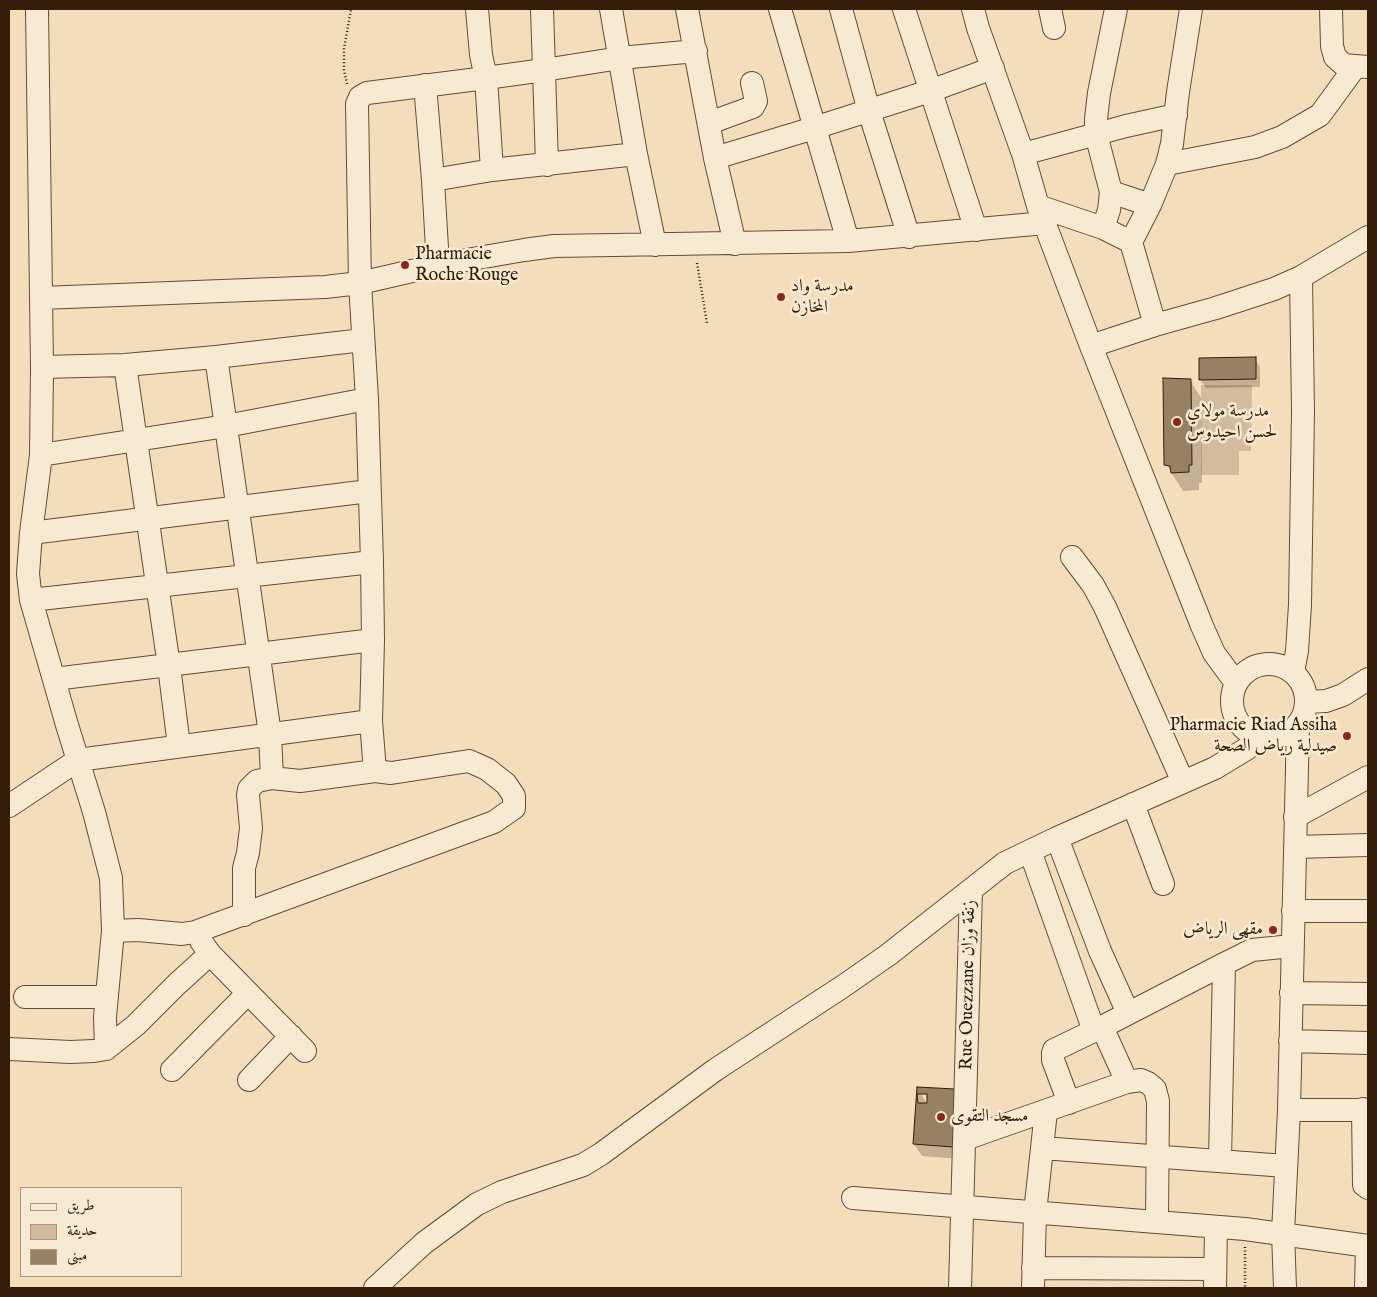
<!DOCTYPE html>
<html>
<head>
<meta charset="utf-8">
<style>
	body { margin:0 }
	#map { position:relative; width:1377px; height:1297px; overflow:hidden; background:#f4ddbb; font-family:"IM FELL English",Amiri,serif }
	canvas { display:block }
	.frame { position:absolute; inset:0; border:10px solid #331d08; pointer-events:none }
	.legend { position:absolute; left:20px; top:1187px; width:162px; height:90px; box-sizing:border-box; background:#f8e9d3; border:1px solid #a99782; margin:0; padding:6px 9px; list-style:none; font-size:15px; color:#331d08 }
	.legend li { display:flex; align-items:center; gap:10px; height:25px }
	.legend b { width:25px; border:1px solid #a99782 }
</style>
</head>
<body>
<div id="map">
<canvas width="1377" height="1297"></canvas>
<div class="frame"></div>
<ul class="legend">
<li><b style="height:6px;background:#f8e9d3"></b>طريق</li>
<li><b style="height:14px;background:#d3bc9d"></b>حديقة</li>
<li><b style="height:14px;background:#978165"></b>مبنى</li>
</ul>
</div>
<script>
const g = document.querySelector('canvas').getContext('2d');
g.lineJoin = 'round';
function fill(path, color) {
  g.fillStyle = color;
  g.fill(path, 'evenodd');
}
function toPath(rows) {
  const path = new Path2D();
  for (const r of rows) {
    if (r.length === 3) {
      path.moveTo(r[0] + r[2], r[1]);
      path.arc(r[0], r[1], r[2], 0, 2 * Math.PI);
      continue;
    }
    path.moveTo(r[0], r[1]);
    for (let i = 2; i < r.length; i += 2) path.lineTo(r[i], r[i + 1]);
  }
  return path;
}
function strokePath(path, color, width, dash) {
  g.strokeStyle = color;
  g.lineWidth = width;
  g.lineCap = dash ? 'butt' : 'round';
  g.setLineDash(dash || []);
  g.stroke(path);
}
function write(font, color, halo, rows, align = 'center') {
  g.font = font + ' "IM FELL English",Amiri,serif';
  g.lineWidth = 5;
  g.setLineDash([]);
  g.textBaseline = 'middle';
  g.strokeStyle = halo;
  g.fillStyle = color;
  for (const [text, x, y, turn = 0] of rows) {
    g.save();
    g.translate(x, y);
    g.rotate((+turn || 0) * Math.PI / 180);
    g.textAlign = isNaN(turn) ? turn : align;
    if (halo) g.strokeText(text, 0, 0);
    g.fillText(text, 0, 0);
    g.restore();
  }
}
const green = toPath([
	[1201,385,1252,385,1251,451,1239,451,1239,475,1201,475]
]);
const shadow = toPath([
	[1255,358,1260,367,1260,387,1206,388,1200,379],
	[1190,380,1201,398,1202,483,1199,483,1199,490,1183,491,1166,464],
	[918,1089,960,1159,922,1156,914,1144]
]);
const building = toPath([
	[1256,357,1256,379,1199,380,1199,358,1256,357],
	[1163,378,1191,379,1192,465,1189,465,1189,472,1171,473,1170,466,1164,465,1163,378],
	[917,1087,955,1089,953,1147,913,1144,917,1087],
	[917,1094,927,1094,927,1103,918,1103,917,1094]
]);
const path = toPath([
	[347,84,344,70,344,49,351,9],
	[697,263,707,323],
	[1245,1247,1245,1288]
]);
const minor = toPath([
	[37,9,42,367,41,455,31,533,28,574,31,600,67,725,94,812,111,878,113,931,105,1017,106,1049,136,1025,177,984,210,954],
	[542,9,544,70,620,58,696,51],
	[611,9,636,154],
	[687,9,715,158,735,244],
	[780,9,848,241],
	[841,9,869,111,909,237],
	[904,9,976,230],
	[973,9,978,28,1023,154,1038,206,1091,346,1202,626,1214,653,1236,683],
	[1050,9,1054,28],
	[1331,9,1332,46,1335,57,1344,65,1367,67],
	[425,85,433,180],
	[709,123,753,107,756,101,752,83],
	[1023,154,1126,126,1176,115],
	[715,158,814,128,930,91,993,68],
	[1167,164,1255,147,1282,137,1320,115,1355,67],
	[492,170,486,78,544,70,547,165],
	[1111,192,1150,205],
	[1038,206,1103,228,1131,242,1150,205,1167,164,1172,144,1178,92,1191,9],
	[1103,228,1109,210,1111,192,1096,134,1096,119,1099,93,1116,9],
	[1131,242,1155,325],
	[438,265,433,180,492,170,636,154,655,245],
	[41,298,325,287,360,283,438,265,524,250,554,246,848,241,1045,223],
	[1091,346,1155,325,1216,308,1274,289,1301,277,1368,237],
	[125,365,169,666,179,746],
	[42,367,125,365,216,357,363,340],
	[41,455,226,426,367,399],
	[31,533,369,491],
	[1072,557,1093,585,1105,607,1183,782],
	[31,600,372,562],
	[1269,701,37],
	[1293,672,1297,651,1300,605,1303,411,1301,277],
	[54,679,373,640],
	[1307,702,1326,701,1343,695,1368,679],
	[375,771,371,721,373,640,372,562,367,399,360,283,357,104,360,97,367,93,486,78,481,55,477,9],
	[1133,804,1163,884],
	[9,806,78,760,371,721],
	[1295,817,1368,777],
	[1057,838,1100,951,1128,1013],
	[1295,847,1368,845],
	[1030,851,1094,1031],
	[1293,911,1368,911],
	[244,915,244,868,248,853,251,828,248,795,249,789,257,781,272,778],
	[113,931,138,930,182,934,195,932,494,822,514,808,514,796,506,784,487,769,469,761,391,773,375,771,300,781,272,778,270,734,216,357],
	[201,941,210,954,305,1051],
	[1224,964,1252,950,1292,946],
	[1291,993,1368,994],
	[25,997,107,997],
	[1290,1041,1368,1043],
	[9,1049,70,1052,94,1051,106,1049],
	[172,1070,248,993],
	[249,1080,291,1036],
	[1127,1082,1102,1027,1224,964,1220,1161],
	[1069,1103,1053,1060,1053,1053,1054,1050,1102,1027],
	[1363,1109,1364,1185,1368,1188],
	[1289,1110,1368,1110],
	[1046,1111,1042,1148,1286,1166],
	[965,1139,1127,1082,1141,1080,1148,1083,1155,1089,1158,1101,1157,1222],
	[853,1198,1245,1229,1368,1246],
	[1033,1268,1215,1269],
	[375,1288,424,1243,477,1204,502,1192,583,1165,601,1154,715,1070,842,987,888,955,1005,863,1057,838,1215,768,1248,748,1260,737],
	[960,1288,971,890],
	[1033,1288,1035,1213,1042,1148],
	[1215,1288,1216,1227],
	[1285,1288,1283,1233,1289,1110,1298,725],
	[1366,1288,1367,1246]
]);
const markers = [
	[405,265,5,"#8f2418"],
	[781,297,5,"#8f2418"],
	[1177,422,5,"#8f2418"],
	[1347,736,5,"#8f2418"],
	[1273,930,5,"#8f2418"],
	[941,1117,5,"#8f2418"]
];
const poiNames = [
	["Pharmacie",415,255],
	["Roche Rouge",415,276],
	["مدرسة واد",791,287],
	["المخازن",791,308],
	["مدرسة مولاي",1187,412],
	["لحسن احيدوس",1187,433],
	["Pharmacie Riad Assiha",1337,726,"right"],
	["صيدلية رياض الصحة",1337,747,"right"],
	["مقهى الرياض",1263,930,"right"],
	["مسجد التقوى",951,1117]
];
const streetNames = [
	["Rue Ouezzane زنقة وزان",969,985,-89]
];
fill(green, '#d3bc9d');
fill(shadow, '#0003');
fill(building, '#978165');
strokePath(building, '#331d08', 1);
strokePath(minor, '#634d35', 24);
strokePath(path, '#331d08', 2.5, [1, 2.5]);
strokePath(minor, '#f8e9d3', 22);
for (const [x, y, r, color] of markers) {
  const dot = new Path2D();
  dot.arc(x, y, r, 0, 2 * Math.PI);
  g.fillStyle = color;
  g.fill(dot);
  strokePath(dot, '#f8e9d3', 2);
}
write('18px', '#331d08', '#f8e9d3', poiNames, 'left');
write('18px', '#331d08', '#f8e9d3', streetNames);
</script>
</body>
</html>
